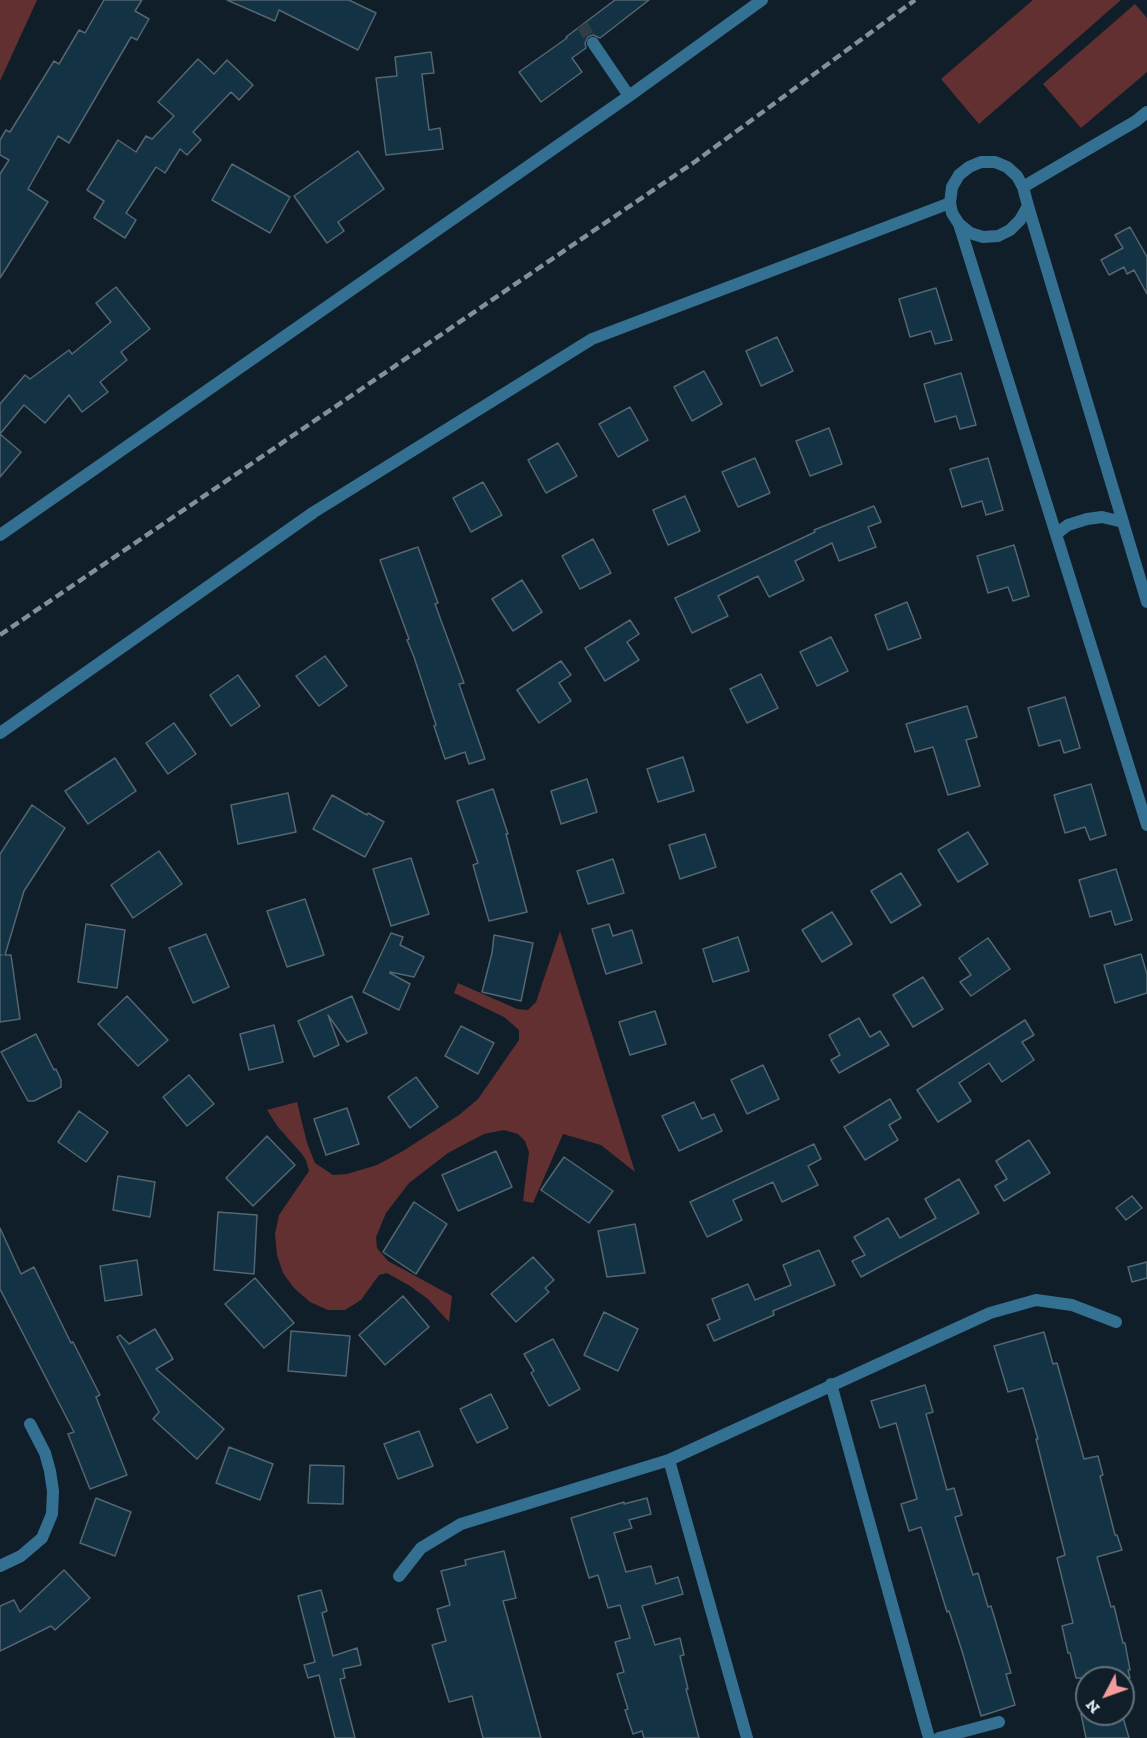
<!DOCTYPE html>
<html>
<head>
<meta charset="utf-8">
<style>
	body { margin:0 }
	#map { position:relative; width:1147px; height:1738px; overflow:hidden; background:#0f1e28; font-family:"Zilla Slab",serif }
	canvas { display:block }
	.north { position:absolute; left:1075px; top:1666px; width:60px; height:60px; box-sizing:border-box; background:#0f1e28; border:2px solid #64717a; border-radius:50%; rotate:229deg; font-size:16px; font-weight:700; line-height:24px; text-align:center; color:#e3edf4 }
	.north::after { content:''; display:block; margin:auto; width:21px; height:27px; background:#f59b9c; clip-path:polygon(50% 0,100% 100%,50% 72%,0 100%) }
</style>
</head>
<body>
<div id="map">
<canvas width="1147" height="1738"></canvas>
<div class="north">N</div>
</div>
<script>
const g = document.querySelector('canvas').getContext('2d');
g.lineJoin = 'round';
function fill(path, color) {
  g.fillStyle = color;
  g.fill(path, 'evenodd');
}
function toPath(rows) {
  const path = new Path2D();
  for (const r of rows) {
    path.moveTo(r[0], r[1]);
    for (let i = 2; i < r.length; i += 2) path.lineTo(r[i], r[i + 1]);
  }
  return path;
}
function strokePath(path, color, width, dash) {
  g.strokeStyle = color;
  g.lineWidth = width;
  g.lineCap = dash ? 'butt' : 'round';
  g.setLineDash(dash || []);
  g.stroke(path);
}
const green = toPath([
	[0,0,37,0,0,81],
	[1033,0,1121,0,979,124,941,79],
	[1135,4,1147,18,1147,72,1081,128,1043,84],
	[560,931,635,1172,601,1145,563,1134,533,1203,523,1201,529,1152,525,1141,518,1134,504,1130,484,1134,448,1153,409,1183,386,1213,376,1237,377,1248,388,1261,452,1296,449,1322,428,1299,410,1286,387,1273,379,1275,361,1300,345,1310,328,1310,310,1302,294,1288,283,1273,277,1255,275,1234,279,1215,309,1171,306,1160,302,1154,278,1127,267,1110,297,1102,307,1143,315,1163,333,1175,347,1174,377,1165,403,1151,459,1115,478,1099,519,1040,519,1030,504,1017,454,993,458,983,517,1009,528,1010,536,1002]
]);
const building = toPath([
	[104,0,142,0,135,11,149,19,137,40,131,37,69,143,58,136,28,189,48,202,0,278,0,174,9,160,0,155,0,140,6,130,10,132,54,61,59,64,79,30,85,33,104,0],
	[227,0,349,0,376,13,358,50,279,10,275,21,227,0],
	[615,0,649,0,600,38,593,35,588,37,585,43,586,48,572,58,582,72,541,102,519,72,567,38,566,37,615,0],
	[431,52,434,73,422,74,426,107,429,130,440,128,443,149,386,155,376,78,397,76,395,57,431,52],
	[198,59,214,74,227,60,253,85,239,100,231,92,193,132,201,140,187,155,180,149,165,173,156,167,126,213,136,220,125,238,94,218,104,201,87,190,118,140,136,152,146,136,152,139,174,116,158,102,198,59],
	[358,151,384,189,338,222,344,231,327,243,294,196,358,151],
	[232,164,290,197,270,233,212,200,232,164],
	[1130,227,1147,257,1147,294,1134,270,1127,274,1124,267,1109,275,1101,260,1123,248,1115,235,1130,227],
	[116,287,150,329,121,352,127,360,100,382,108,392,82,412,69,395,45,423,24,405,0,434,0,404,25,375,30,379,69,350,72,354,111,322,96,303,116,287],
	[936,288,952,340,935,344,931,331,910,337,899,299,936,288],
	[777,337,793,371,761,386,746,351,777,337],
	[704,371,722,404,692,421,674,387,704,371],
	[961,373,976,425,960,429,956,416,935,422,924,384,961,373],
	[630,407,648,440,618,457,599,424,630,407],
	[829,428,842,464,810,476,796,441,829,428],
	[0,434,21,452,0,477,0,434],
	[558,443,577,476,546,493,528,460,558,443],
	[755,458,770,493,738,507,722,472,755,458],
	[988,458,1003,510,986,515,982,501,962,507,950,469,988,458],
	[483,482,502,515,471,532,453,498,483,482],
	[685,496,700,531,668,545,653,510,685,496],
	[874,506,881,522,868,527,876,547,839,561,832,543,795,561,804,580,769,597,758,576,718,596,728,616,692,633,675,598,815,532,814,530,874,506],
	[593,539,611,573,580,589,562,556,593,539],
	[1014,545,1029,596,1013,601,1008,587,988,593,977,556,1014,545],
	[418,547,438,603,435,604,464,683,459,684,485,759,469,764,465,752,445,759,434,726,436,725,414,657,407,640,409,639,380,560,418,547],
	[522,580,542,612,513,631,492,599,522,580],
	[907,602,921,638,888,650,875,615,907,602],
	[630,620,639,634,627,642,639,660,605,681,585,648,630,620],
	[831,637,848,671,817,686,800,652,831,637],
	[325,656,347,686,319,706,296,676,325,656],
	[561,661,571,675,559,683,571,701,539,723,517,690,561,661],
	[761,674,778,708,747,723,730,689,761,674],
	[238,675,260,706,231,726,210,695,238,675],
	[1065,697,1080,748,1064,753,1060,740,1039,746,1028,708,1065,697],
	[967,706,977,737,966,740,980,786,948,795,933,747,915,752,906,724,967,706],
	[174,723,196,754,168,774,146,743,174,723],
	[683,757,694,791,658,802,647,769,683,757],
	[115,758,136,791,88,824,65,791,115,758],
	[587,779,597,812,561,824,551,791,587,779],
	[1091,784,1106,835,1090,840,1085,827,1065,833,1054,795,1091,784],
	[493,789,508,834,506,834,527,912,489,921,473,865,478,863,457,801,493,789],
	[288,793,296,832,238,844,231,805,288,793],
	[332,795,367,815,368,813,384,822,365,857,313,829,332,795],
	[32,805,65,828,24,891,5,955,11,955,20,1019,0,1022,0,955,2,955,0,955,0,854,32,805],
	[968,832,988,864,958,882,938,850,968,832],
	[705,834,716,867,680,879,669,845,705,834],
	[159,851,182,884,133,918,111,885,159,851],
	[411,858,429,914,391,926,373,869,411,858],
	[613,859,624,893,588,904,577,871,613,859],
	[1116,869,1132,920,1115,925,1111,911,1090,917,1079,880,1116,869],
	[901,873,921,905,891,923,871,891,901,873],
	[305,899,324,955,287,967,267,911,305,899],
	[832,912,852,944,822,962,802,930,832,912],
	[86,924,125,930,117,988,78,982,86,924],
	[609,924,613,936,632,930,642,963,606,974,592,929,609,924],
	[391,933,403,937,400,945,424,957,414,977,390,972,390,973,410,984,399,1010,363,992,391,933],
	[206,934,229,987,193,1003,169,948,206,934],
	[494,935,533,943,521,1001,482,992,492,953,494,935],
	[738,937,749,971,713,982,703,949,738,937],
	[988,938,1010,969,971,996,960,982,971,975,959,958,988,938],
	[1141,954,1147,974,1147,993,1115,1003,1104,965,1141,954],
	[923,977,943,1009,913,1027,893,995,923,977],
	[127,996,168,1040,138,1066,98,1024,127,996],
	[352,996,367,1033,347,1042,328,1015,339,1045,314,1057,298,1021,352,996],
	[655,1011,666,1044,630,1055,619,1022,655,1011],
	[859,1018,870,1037,880,1031,889,1045,839,1073,831,1060,840,1055,829,1035,859,1018],
	[1025,1020,1034,1035,1022,1042,1034,1060,1002,1082,989,1063,959,1083,971,1101,938,1122,917,1090,1025,1020],
	[274,1025,283,1062,249,1070,240,1034,274,1025],
	[461,1026,494,1043,478,1074,445,1056,461,1026],
	[36,1034,54,1070,56,1069,61,1080,61,1087,34,1101,28,1101,1,1052,36,1034],
	[763,1065,779,1099,747,1114,731,1080,763,1065],
	[189,1075,214,1104,187,1126,163,1097,189,1075],
	[416,1077,438,1107,410,1128,388,1097,416,1077],
	[890,1099,901,1118,889,1125,898,1140,865,1160,844,1127,890,1099],
	[694,1102,702,1119,714,1114,722,1131,679,1151,662,1116,694,1102],
	[347,1108,359,1144,326,1155,314,1119,347,1108],
	[79,1111,108,1132,86,1162,58,1142,79,1111],
	[267,1136,295,1165,253,1206,226,1178,267,1136],
	[1029,1140,1050,1173,1004,1201,995,1186,1007,1179,996,1161,1029,1140],
	[814,1144,821,1159,808,1166,818,1185,782,1202,773,1182,733,1200,742,1220,707,1237,690,1202,814,1144],
	[496,1151,512,1187,458,1211,442,1175,496,1151],
	[564,1157,613,1191,589,1223,541,1190,564,1157],
	[118,1176,155,1182,150,1217,113,1210,118,1176],
	[959,1179,979,1213,861,1277,852,1261,865,1255,854,1237,888,1218,900,1238,936,1218,925,1199,959,1179],
	[1132,1196,1142,1208,1126,1220,1116,1208,1132,1196],
	[414,1202,447,1224,416,1274,383,1252,414,1202],
	[218,1212,257,1215,254,1274,214,1270,218,1212],
	[635,1224,645,1273,607,1277,598,1231,635,1224],
	[0,1228,21,1274,34,1267,71,1343,73,1342,100,1395,96,1397,127,1475,90,1489,68,1434,74,1432,0,1289,0,1228],
	[819,1250,835,1285,773,1311,774,1315,714,1341,707,1325,720,1319,712,1299,748,1284,755,1300,791,1285,783,1265,819,1250],
	[533,1257,554,1280,545,1288,549,1292,516,1322,491,1294,533,1257],
	[137,1260,142,1295,105,1301,100,1266,137,1260],
	[1147,1262,1147,1278,1132,1282,1128,1267,1147,1262],
	[255,1278,294,1323,264,1348,225,1304,255,1278],
	[403,1296,429,1327,385,1365,359,1335,403,1296],
	[604,1312,638,1329,618,1371,584,1355,604,1312],
	[155,1329,173,1359,156,1369,224,1429,197,1459,153,1419,159,1412,117,1337,120,1335,129,1344,155,1329],
	[291,1331,350,1336,346,1376,288,1371,291,1331],
	[1044,1332,1053,1364,1057,1363,1084,1459,1098,1456,1103,1475,1100,1476,1115,1535,1117,1535,1122,1550,1097,1557,1111,1607,1114,1606,1123,1643,1125,1643,1130,1670,1128,1670,1130,1678,1076,1678,1070,1653,1068,1653,1062,1626,1073,1623,1057,1558,1065,1555,1036,1439,1038,1439,1023,1388,1008,1392,994,1346,1044,1332],
	[553,1339,580,1389,549,1406,531,1373,534,1371,524,1354,553,1339],
	[925,1385,933,1412,926,1414,947,1490,954,1488,962,1515,955,1517,973,1575,978,1573,988,1607,991,1606,1011,1673,1006,1674,1015,1705,981,1716,962,1651,949,1611,947,1612,921,1527,909,1531,901,1504,917,1499,896,1423,880,1428,871,1401,925,1385],
	[491,1394,508,1428,477,1443,460,1409,491,1394],
	[419,1431,433,1466,398,1479,384,1444,419,1431],
	[229,1447,273,1464,260,1500,216,1483,229,1447],
	[310,1465,344,1466,343,1504,308,1503,310,1465],
	[96,1498,131,1512,115,1556,80,1543,96,1498],
	[647,1498,651,1514,629,1520,632,1528,614,1533,626,1572,651,1566,656,1584,678,1577,683,1594,642,1606,655,1645,680,1638,684,1655,680,1656,688,1689,686,1689,699,1738,644,1738,642,1731,633,1734,625,1710,628,1709,617,1674,624,1672,615,1642,630,1638,620,1605,608,1608,598,1575,589,1578,571,1518,624,1502,624,1504,647,1498],
	[504,1551,516,1598,503,1601,541,1738,483,1738,472,1696,449,1702,432,1645,446,1641,437,1609,450,1605,441,1571,466,1565,465,1560,504,1551],
	[64,1570,90,1598,55,1630,51,1626,0,1651,0,1606,14,1600,20,1612,64,1570],
	[321,1590,327,1611,322,1613,333,1656,357,1648,361,1665,343,1669,345,1678,340,1679,355,1738,335,1738,319,1675,308,1678,304,1665,315,1662,298,1596,321,1590],
	[1081,1714,1122,1714,1129,1738,1086,1738,1081,1714]
]);
const streetTunnel = toPath([
	[582,25,593,43]
]);
const street = toPath([
	[593,43,629,96],
	[981,162,995,162,1007,167,1017,176,1023,187,1028,206,1020,220,1010,230,998,236,983,237,970,233,959,224,952,213,950,203,952,187,959,175,969,167,981,162],
	[1023,187,1136,121,1147,112],
	[1028,206,1147,602],
	[959,224,1147,825],
	[1056,534,1068,525,1087,519,1102,517,1123,522],
	[0,535,629,96,762,0],
	[0,733,314,512,592,339,950,203],
	[831,1384,929,1738],
	[669,1460,747,1738],
	[0,1566,21,1556,42,1538,52,1514,53,1491,50,1471,45,1453,30,1424],
	[399,1576,421,1548,461,1524,669,1460,990,1313,1036,1300,1072,1305,1116,1322],
	[939,1738,999,1722]
]);
const rail = toPath([
	[0,635,696,161,915,0]
]);
fill(green, '#633032');
fill(building, '#133344');
strokePath(building, '#546671', 1.5);
strokePath(streetTunnel, '#2f3d47', 12, [12, 6]);
strokePath(street, '#347091', 12);
strokePath(rail, '#849099', 4.5, [9, 4.5]);
</script>
</body>
</html>
